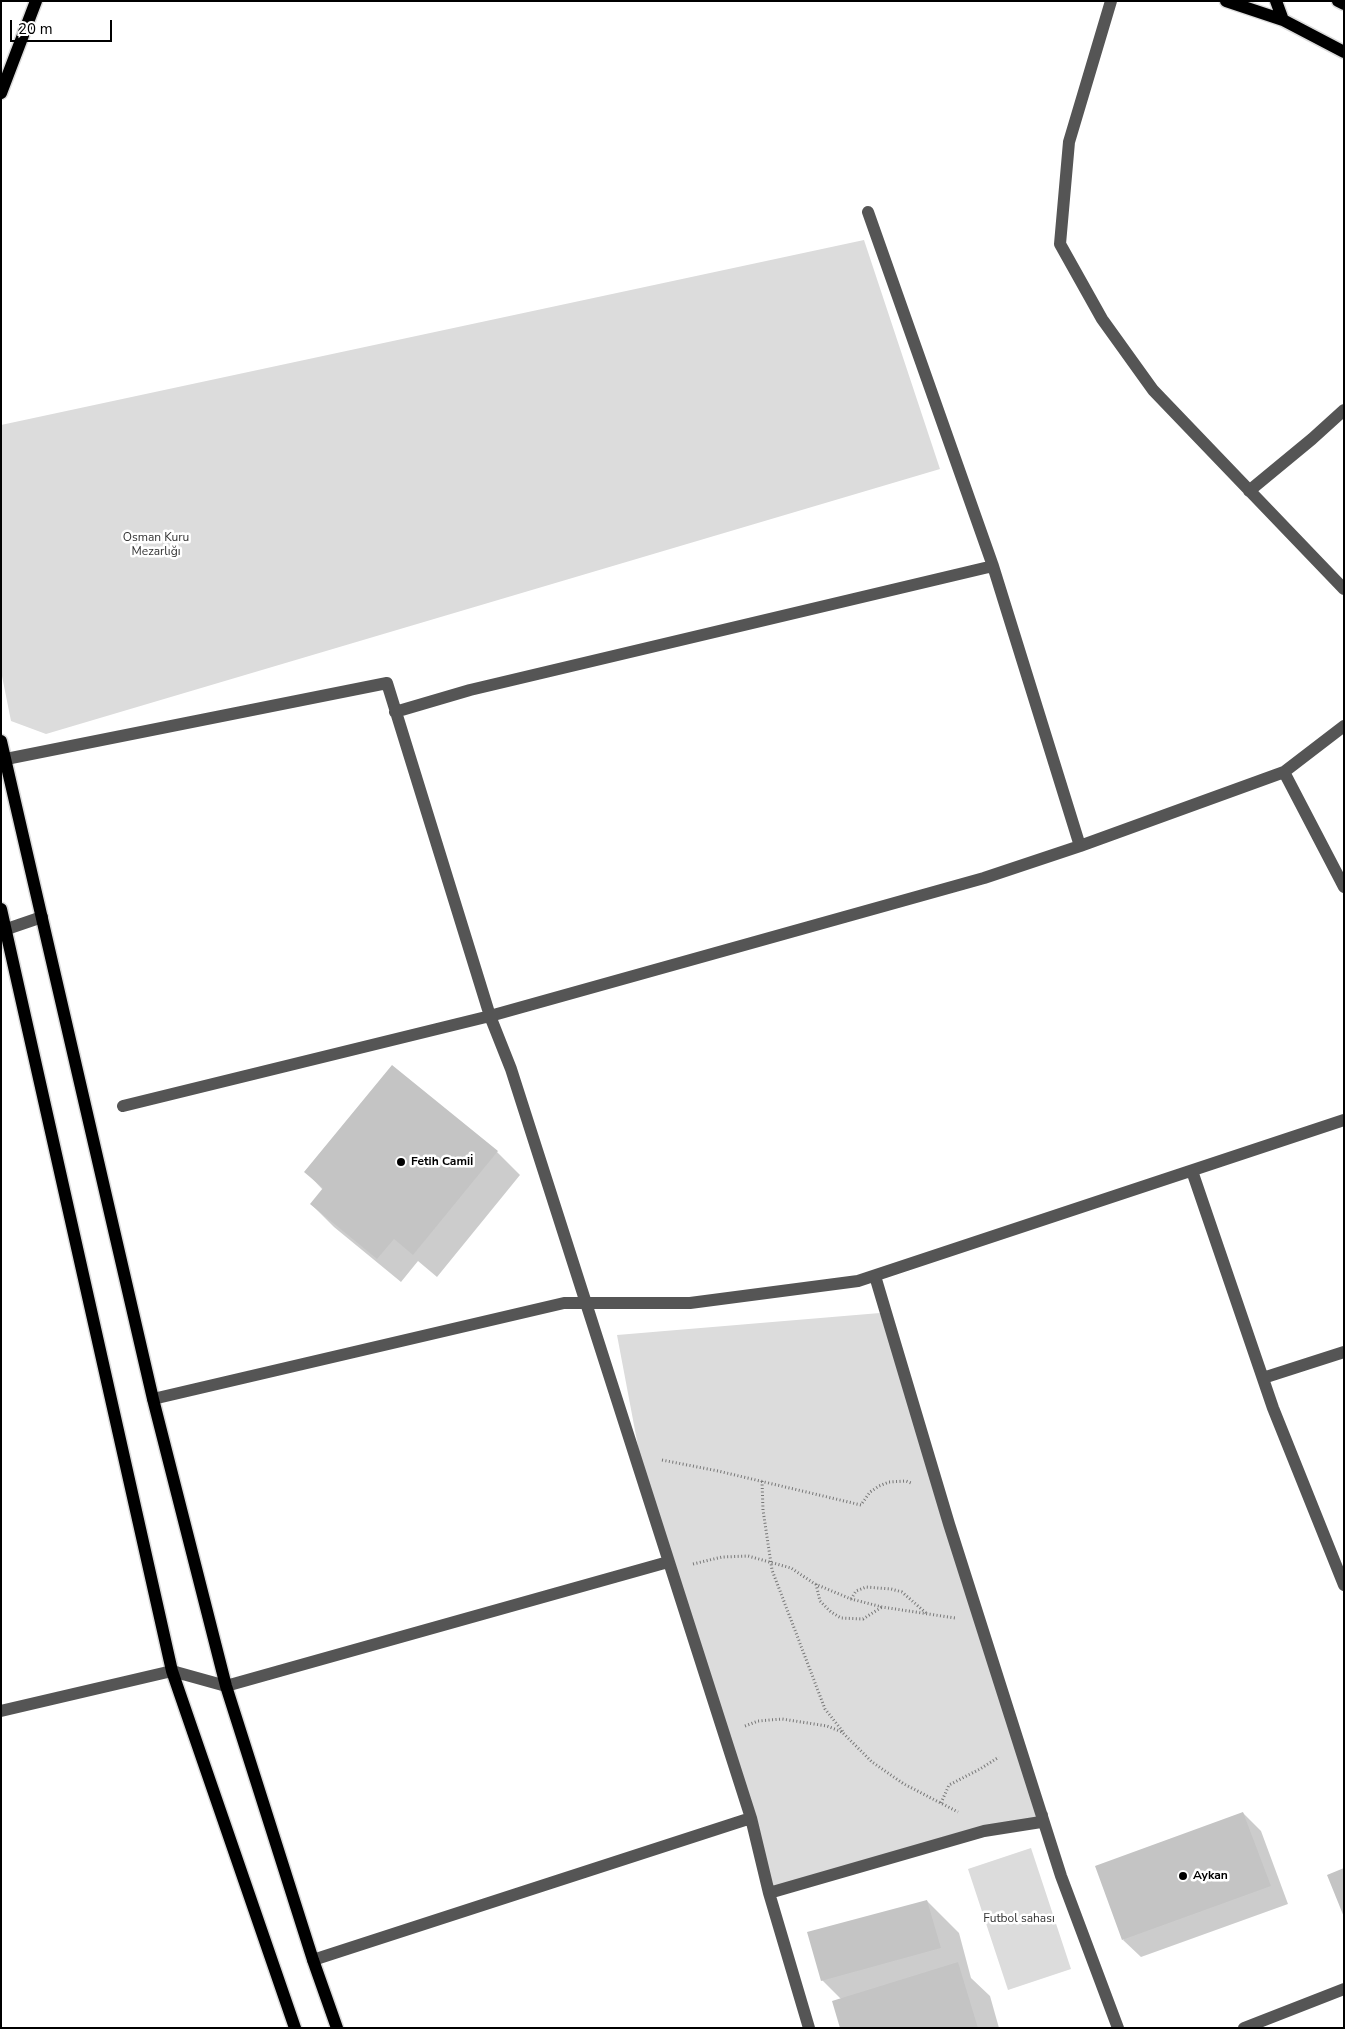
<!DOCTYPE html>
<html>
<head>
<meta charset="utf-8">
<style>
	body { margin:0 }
	#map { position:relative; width:1345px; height:2029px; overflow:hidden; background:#fff; font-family:"Nunito Sans",sans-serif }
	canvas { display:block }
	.frame { position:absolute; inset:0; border:2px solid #000; pointer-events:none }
	.scale { position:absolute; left:10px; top:20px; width:102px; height:22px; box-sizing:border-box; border:2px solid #000; border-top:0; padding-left:6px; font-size:15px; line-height:18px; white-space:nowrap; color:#000; -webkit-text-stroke:4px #fff; paint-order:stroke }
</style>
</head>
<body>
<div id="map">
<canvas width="1345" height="2029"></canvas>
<div class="frame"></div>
<div class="scale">20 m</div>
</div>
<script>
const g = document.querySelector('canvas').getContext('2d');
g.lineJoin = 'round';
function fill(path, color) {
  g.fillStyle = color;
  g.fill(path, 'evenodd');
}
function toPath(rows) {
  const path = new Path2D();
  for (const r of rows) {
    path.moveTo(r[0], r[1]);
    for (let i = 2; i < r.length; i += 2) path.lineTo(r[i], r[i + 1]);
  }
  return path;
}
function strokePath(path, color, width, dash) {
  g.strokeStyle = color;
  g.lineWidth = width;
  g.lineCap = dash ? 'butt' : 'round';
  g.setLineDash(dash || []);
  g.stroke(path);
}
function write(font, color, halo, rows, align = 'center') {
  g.font = font + ' "Nunito Sans",sans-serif';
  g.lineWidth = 5;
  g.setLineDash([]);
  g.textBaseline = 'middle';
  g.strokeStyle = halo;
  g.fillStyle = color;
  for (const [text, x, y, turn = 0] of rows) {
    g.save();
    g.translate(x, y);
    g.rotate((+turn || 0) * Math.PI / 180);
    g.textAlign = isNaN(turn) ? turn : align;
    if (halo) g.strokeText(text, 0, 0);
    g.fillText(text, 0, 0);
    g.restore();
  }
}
const green = toPath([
	[864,240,940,469,46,734,11,721,1,671,1,425],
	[880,1313,1041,1822,769,1893,647,1494,617,1335],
	[1031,1848,1071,1969,1008,1990,968,1869]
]);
const shadow = toPath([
	[497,1152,520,1175,437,1277,418,1261,401,1282,334,1227,311,1204,323,1190,306,1172],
	[1243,1813,1261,1831,1288,1904,1141,1957,1123,1940],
	[927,1901,959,1933,971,1978,990,1996,999,2028,841,2028,841,1999,822,1980]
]);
const building = toPath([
	[392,1065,498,1151,413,1255,394,1239,377,1259,310,1204,323,1188,304,1172],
	[1243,1812,1271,1886,1122,1940,1095,1866],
	[1344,1868,1344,1917,1327,1875],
	[927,1900,941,1948,821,1981,807,1932],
	[958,1962,978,2028,840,2028,832,2001]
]);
const path = toPath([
	[662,1460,718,1471,861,1505,870,1492,879,1486,889,1482,906,1481,911,1483],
	[762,1481,763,1510,772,1570,825,1709,844,1733],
	[693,1564,722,1557,748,1556,791,1568,815,1584,851,1599,882,1607,955,1618],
	[816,1584,820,1601,831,1612,841,1618,863,1619,882,1607],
	[851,1599,856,1591,866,1587,891,1589,902,1592,926,1613],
	[745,1726,758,1721,782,1719,827,1726,842,1732,872,1762,904,1784,958,1812],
	[941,1803,949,1785,980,1769,999,1757]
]);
const minor = toPath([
	[1111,1,1069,142,1060,244,1102,319,1153,390,1344,589],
	[868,212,993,566,1080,846],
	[1249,491,1312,439,1344,410],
	[395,712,470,690,993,566],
	[1,760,387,683,490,1016,511,1069,751,1818,769,1893,809,2028],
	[1284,772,1344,887],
	[1,931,42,917],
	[123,1106,490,1016,984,878,1080,846,1284,772,1344,726],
	[1192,1171,1273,1408,1344,1585],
	[875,1276,949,1524,1061,1876,1118,2028],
	[1263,1378,1344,1352],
	[153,1399,564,1303,690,1303,858,1281,1344,1120],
	[1,1711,172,1671,226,1686,668,1562],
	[769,1893,984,1831,1041,1822,1042,1815],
	[313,1960,751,1818],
	[1244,2028,1344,1989]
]);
const major = toPath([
	[1226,1,1283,20,1344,52],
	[1276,1,1283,20],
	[1338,1,1344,4],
	[1,93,36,1],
	[1,741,153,1399,226,1686,313,1960,337,2028],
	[1,909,172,1671,295,2028]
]);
const markers = [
	[401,1162,5,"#000"],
	[1183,1876,5,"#000"]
];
const parkNames = [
	["Osman Kuru",156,538],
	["Mezarlığı",156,552],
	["Futbol sahası",1019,1919]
];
const poiNames = [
	["Fetih Camiİ",411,1162],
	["Aykan",1193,1876]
];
fill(green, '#dcdcdc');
fill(shadow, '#0003');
fill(building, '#c4c4c4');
strokePath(major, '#dbdbdb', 15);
strokePath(path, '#777', 3, [1, 2.5]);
strokePath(minor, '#555', 12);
strokePath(major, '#000', 12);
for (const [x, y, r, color] of markers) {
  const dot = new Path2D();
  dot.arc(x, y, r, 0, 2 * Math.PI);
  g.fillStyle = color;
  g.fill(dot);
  strokePath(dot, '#fff', 2);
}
write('12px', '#333', '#fff', parkNames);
write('bold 12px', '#000', '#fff', poiNames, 'left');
</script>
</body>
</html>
